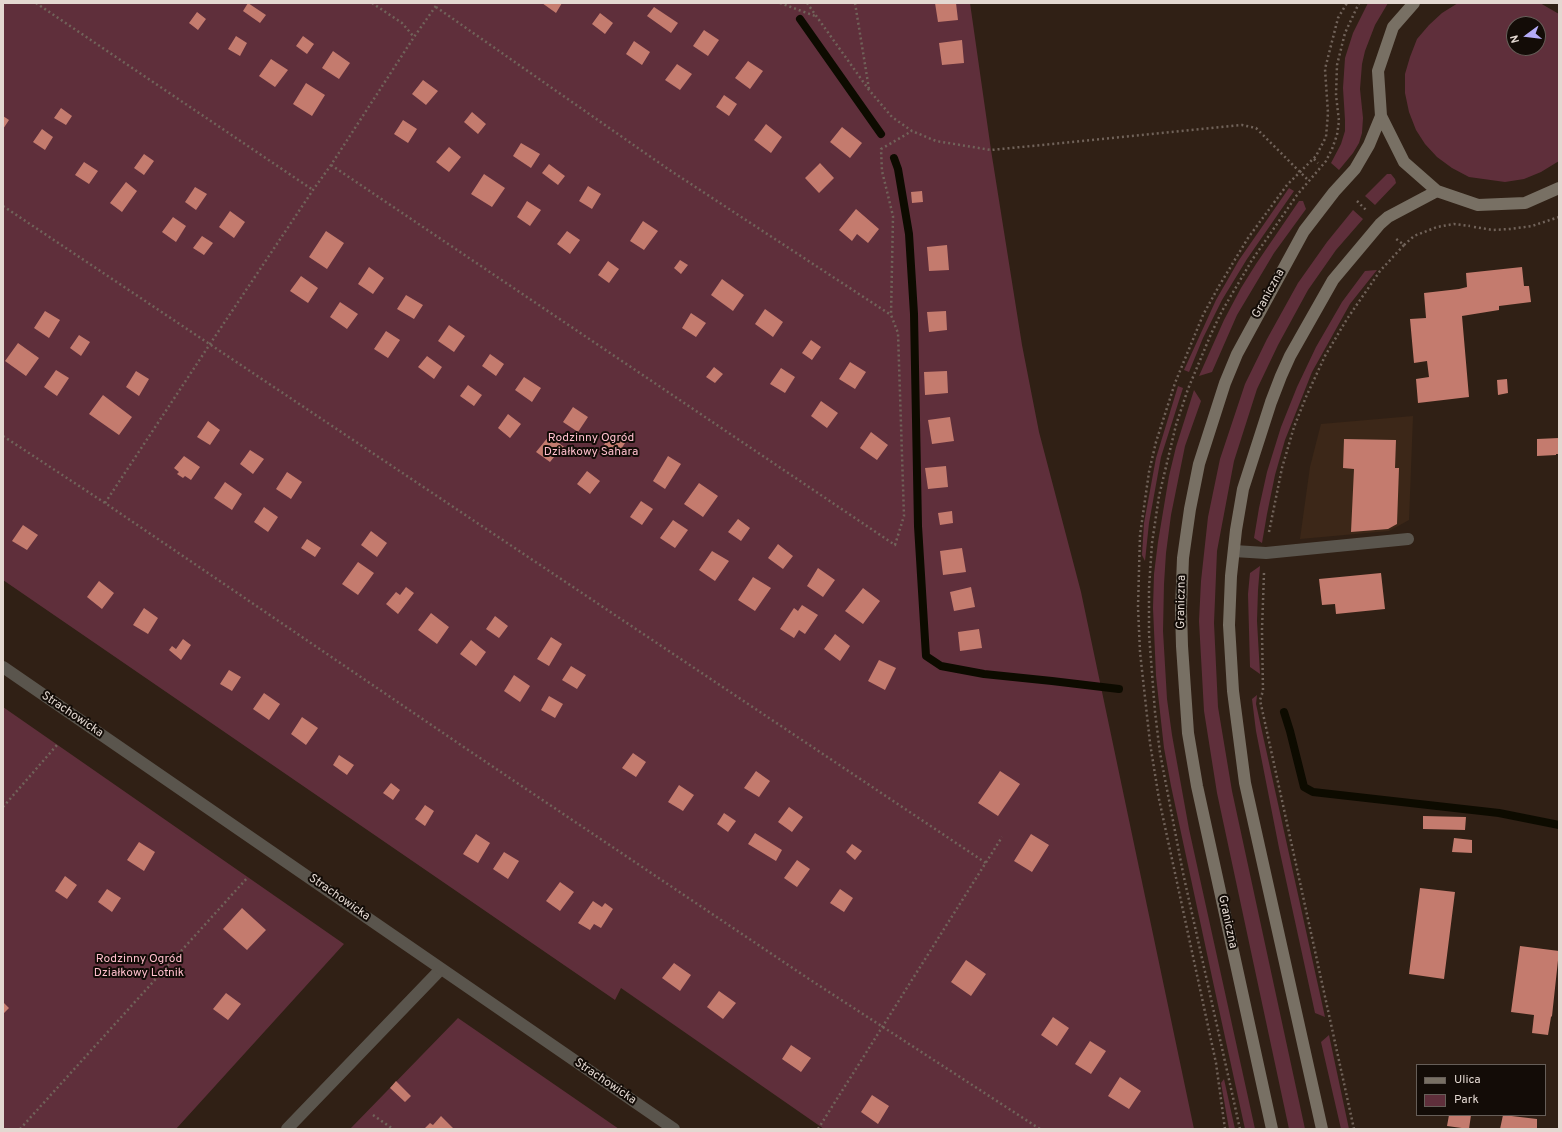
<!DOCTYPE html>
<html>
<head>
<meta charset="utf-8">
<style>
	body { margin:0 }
	#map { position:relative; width:1562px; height:1132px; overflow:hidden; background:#302015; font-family:Overpass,sans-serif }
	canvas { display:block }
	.frame { position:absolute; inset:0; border:4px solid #e3d8d1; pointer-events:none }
	.legend { position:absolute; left:1416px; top:1064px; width:130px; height:52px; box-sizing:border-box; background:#130c07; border:1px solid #665e58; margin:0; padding:5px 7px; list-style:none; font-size:12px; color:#e3d8d1 }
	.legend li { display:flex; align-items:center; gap:8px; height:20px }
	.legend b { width:20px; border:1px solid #665e58 }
	.north { position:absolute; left:1506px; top:16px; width:40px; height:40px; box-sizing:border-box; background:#130c07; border:1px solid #665e58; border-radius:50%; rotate:255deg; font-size:11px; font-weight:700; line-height:16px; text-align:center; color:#e3d8d1 }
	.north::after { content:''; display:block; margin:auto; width:14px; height:18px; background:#b5acf8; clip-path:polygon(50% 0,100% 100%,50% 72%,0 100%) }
</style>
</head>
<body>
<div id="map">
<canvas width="1562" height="1132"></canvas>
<div class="frame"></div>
<ul class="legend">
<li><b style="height:5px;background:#787064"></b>Ulica</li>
<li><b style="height:11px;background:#5f2f3b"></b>Park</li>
</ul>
<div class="north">N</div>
</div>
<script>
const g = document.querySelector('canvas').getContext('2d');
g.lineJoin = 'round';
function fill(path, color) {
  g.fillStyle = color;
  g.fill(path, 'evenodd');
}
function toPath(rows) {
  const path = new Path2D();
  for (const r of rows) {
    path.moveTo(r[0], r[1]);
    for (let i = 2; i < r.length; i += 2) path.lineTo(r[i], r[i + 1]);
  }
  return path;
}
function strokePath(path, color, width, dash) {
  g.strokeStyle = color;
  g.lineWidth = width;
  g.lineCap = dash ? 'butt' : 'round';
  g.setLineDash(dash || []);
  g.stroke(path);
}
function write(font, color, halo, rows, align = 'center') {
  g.font = font + ' Overpass,sans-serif';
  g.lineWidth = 4;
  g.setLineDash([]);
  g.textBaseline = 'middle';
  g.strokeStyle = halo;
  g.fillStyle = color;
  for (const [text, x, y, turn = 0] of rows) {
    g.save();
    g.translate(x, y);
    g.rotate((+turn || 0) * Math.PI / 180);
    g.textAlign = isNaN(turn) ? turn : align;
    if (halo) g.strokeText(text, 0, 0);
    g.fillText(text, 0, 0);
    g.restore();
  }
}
const built = toPath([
	[1413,416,1409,520,1389,531,1300,539,1310,467,1321,424]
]);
const green = toPath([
	[3,3,970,3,991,150,1022,345,1039,432,1081,592,1194,1129,824,1129,621,988,615,1000,3,580],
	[1368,3,1388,3,1375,25,1365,51,1362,64,1360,89,1363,118,1362,133,1359,143,1353,153,1339,170,1331,163,1341,144,1345,131,1345,120,1343,88,1345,58,1353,33],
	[1458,3,1540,3,1559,14,1559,161,1541,172,1524,179,1505,182,1469,177,1452,168,1437,157,1425,144,1416,130,1409,112,1405,93,1405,74,1410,57,1417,39,1429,25,1442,13],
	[1514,24,1538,24,1538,48,1514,48],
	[1387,174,1391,174,1395,179,1396,183,1375,205,1365,196],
	[1289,188,1294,191,1247,259,1222,300,1203,338,1189,372,1184,370,1216,300,1239,260],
	[1299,201,1303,201,1306,209,1274,253,1237,315,1212,372,1199,376,1224,320,1241,288,1256,264],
	[1353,210,1363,219,1336,250,1308,290,1278,345,1257,389,1234,461,1217,551,1214,623,1218,707,1232,791,1305,1129,1289,1129,1217,793,1204,711,1199,621,1201,581,1208,517,1220,459,1245,384,1267,339,1298,283,1327,242],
	[1377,270,1350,304,1312,372,1285,440,1275,475,1267,514,1262,543,1254,538,1259,508,1267,472,1281,427,1297,387,1316,347,1342,302,1365,271],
	[1178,386,1183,388,1161,457,1149,523,1145,561,1142,555,1144,523,1156,458],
	[1194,390,1201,401,1185,446,1171,515,1166,553,1164,584,1163,631,1167,699,1172,735,1189,829,1255,1129,1245,1129,1218,1005,1171,786,1164,748,1156,676,1153,608,1154,574,1158,542,1169,476,1176,447],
	[1260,566,1258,590,1257,621,1260,674,1250,667,1248,594,1250,573],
	[1257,695,1256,704,1325,1017,1315,1013,1279,848,1256,731,1252,699],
	[3,707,344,944,176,1129,3,1129],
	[458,1018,619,1129,350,1129],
	[1329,1035,1349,1129,1341,1129,1321,1042],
	[1224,1079,1235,1129,1229,1129,1221,1083]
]);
const stream = toPath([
	[800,19,881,134],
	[894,158,898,169,909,234,914,314,918,526,926,656,941,666,984,674,1052,681,1119,689],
	[1284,712,1290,731,1304,787,1313,792,1499,813,1559,825]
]);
const building = toPath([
	[248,3,266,15,260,23,243,11],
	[542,3,562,3,556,13],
	[935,3,956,3,958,20,938,22],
	[654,7,678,23,671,33,647,16],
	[197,12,206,19,198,30,189,23],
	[600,13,613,23,605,34,592,24],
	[704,30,719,40,708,56,693,46],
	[236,36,247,43,240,56,228,49],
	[303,36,314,44,307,54,296,46],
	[962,40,964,63,942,65,939,43],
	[634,41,650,52,642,65,626,54],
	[333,51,350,63,339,79,322,68],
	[271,59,288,70,275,87,259,76],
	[748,61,763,71,750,89,735,78],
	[677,64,692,74,680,90,665,80],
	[423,80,438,91,426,105,412,94],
	[306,83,325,95,312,116,293,104],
	[724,95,737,104,729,116,716,107],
	[61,108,72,116,66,125,54,118],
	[472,112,486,124,478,134,464,122],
	[3,116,9,120,3,129],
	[403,120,417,129,408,143,394,134],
	[766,124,782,137,771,153,754,140],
	[842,127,862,143,850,158,830,142],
	[42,129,53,137,45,150,33,142],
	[521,143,540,154,531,168,513,156],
	[449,147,461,157,449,172,436,162],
	[144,154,154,161,144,175,134,168],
	[84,162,98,171,89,184,75,175],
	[820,163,834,178,819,193,805,178],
	[549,164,565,176,558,185,542,173],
	[484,174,505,188,492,207,471,194],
	[126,182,137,191,122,212,110,203],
	[588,186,601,194,592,209,579,201],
	[195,187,207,194,196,210,185,202],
	[922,191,923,202,912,203,911,192],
	[527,201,541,210,530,226,517,217],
	[856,209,879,229,868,243,857,234,852,241,839,230],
	[230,211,245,222,234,238,219,227],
	[173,217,186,226,176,242,162,232],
	[643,221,658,231,644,250,630,241],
	[326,231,344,243,327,269,309,257],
	[567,231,580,240,570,254,557,244],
	[202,236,213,243,204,255,193,248],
	[947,245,949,270,929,271,927,247],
	[680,260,688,265,681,274,674,268],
	[608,261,619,269,609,283,598,275],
	[369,267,384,278,373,294,358,284],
	[1522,267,1524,286,1529,286,1531,302,1499,306,1499,310,1462,316,1469,397,1418,403,1416,379,1429,377,1427,361,1414,363,1410,319,1426,318,1424,293,1459,289,1467,287,1466,273],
	[301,276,318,288,308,303,290,291],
	[722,279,744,295,733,311,711,295],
	[406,295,423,305,414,319,397,309],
	[340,302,358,314,347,329,330,317],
	[765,309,783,322,773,337,755,324],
	[45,311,60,320,49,338,34,328],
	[946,311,947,330,929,332,927,312],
	[691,313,706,323,696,337,682,328],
	[449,325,465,336,454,352,438,341],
	[386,331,400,340,388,358,374,349],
	[79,335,90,342,81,356,70,348],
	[811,340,821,347,812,360,802,353],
	[18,343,39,358,26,376,5,361],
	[490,354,504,364,496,376,482,366],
	[427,356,442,367,434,379,418,367],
	[850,362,866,372,855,389,839,379],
	[714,367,723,374,715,383,706,377],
	[781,368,795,377,785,393,770,384],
	[56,370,69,378,57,396,44,387],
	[136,371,149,379,139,396,126,387],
	[947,371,948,393,925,395,924,372],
	[524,377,541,388,532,402,515,390],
	[1507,379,1508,393,1498,395,1497,380],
	[468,385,482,395,474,406,460,396],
	[103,395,132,417,119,435,89,414],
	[821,401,838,413,827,428,811,416],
	[573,407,588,417,578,432,563,422],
	[508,414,521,424,510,438,498,428],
	[950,417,954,441,932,444,928,420],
	[208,421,220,430,210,445,197,437],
	[871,432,888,445,877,460,860,448],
	[611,434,625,443,616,457,602,448],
	[549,436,567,449,562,455,558,452,550,462,536,452],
	[1559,438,1559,454,1556,454,1556,455,1537,456,1537,439],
	[1344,439,1396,440,1395,468,1399,468,1397,524,1388,529,1351,532,1354,469,1343,468],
	[250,450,264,459,253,474,240,464],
	[184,456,200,467,191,480,185,476,183,478,177,474,179,472,174,468],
	[668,456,681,464,665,489,653,481],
	[946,466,948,487,928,489,925,468],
	[587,471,600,481,590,494,577,484],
	[287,472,302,482,291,499,276,489],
	[225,482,242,494,232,510,214,498],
	[699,483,718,496,703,517,684,504],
	[641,501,653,509,642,525,630,517],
	[264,507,278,517,268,532,254,522],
	[952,511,953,523,940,525,938,513],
	[738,519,750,528,741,541,728,532],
	[673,520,688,530,675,548,660,538],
	[23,525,38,535,27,550,12,541],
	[371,531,387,543,377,557,361,545],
	[307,539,321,548,315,557,301,548],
	[778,544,793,556,783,569,768,558],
	[962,548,966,572,943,575,940,551],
	[712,551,729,561,715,581,699,570],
	[358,562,374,573,358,595,342,584],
	[818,568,835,580,823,597,807,586],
	[1381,573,1385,609,1336,614,1335,604,1322,605,1319,579],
	[753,577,771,588,755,611,738,600],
	[99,581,114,593,102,609,87,597],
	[406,587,414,593,398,614,386,604,396,592,400,595],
	[971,587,975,607,954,611,950,592],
	[863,588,880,601,863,624,845,611],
	[802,605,818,615,805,634,799,630,794,638,780,629,794,608,798,611],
	[144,608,158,618,148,634,133,625],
	[431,613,449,627,437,644,418,630],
	[495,616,508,626,499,638,486,629],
	[979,629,982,648,960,651,958,632],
	[835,634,850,646,840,661,824,649],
	[551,637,562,644,549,666,537,659],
	[183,639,191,645,181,660,169,650,172,646,176,649],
	[471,640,486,652,476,666,460,654],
	[879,660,896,668,885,690,868,681],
	[571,666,586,675,577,689,562,680],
	[229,670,241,677,232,691,220,684],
	[514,675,530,686,520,702,504,691],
	[264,693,280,704,269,720,253,709],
	[549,696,563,704,555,718,541,710],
	[302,717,318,728,306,745,291,734],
	[633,753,646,762,636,777,622,768],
	[339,755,354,765,347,775,333,765],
	[756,771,770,781,759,797,744,788],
	[1000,771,1020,784,998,816,978,803],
	[391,783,400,790,393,800,383,793],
	[679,785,694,795,683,811,668,802],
	[425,805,434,811,425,826,415,819],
	[789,807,803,817,792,832,778,822],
	[724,813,736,821,728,832,717,824],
	[1423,816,1466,817,1465,830,1423,829],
	[755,833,782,850,776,861,748,844],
	[476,834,490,843,478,863,463,854],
	[1031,834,1049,845,1032,872,1014,861],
	[1454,838,1472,840,1472,853,1452,852],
	[139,842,155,852,144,871,127,860],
	[852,844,862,851,855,860,846,852],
	[504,852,519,861,508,879,493,869],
	[797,860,810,869,797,887,784,878],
	[65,876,77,885,67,899,55,891],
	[560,882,574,892,560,911,546,901],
	[1420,888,1455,892,1444,979,1409,974],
	[107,889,121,898,112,912,98,902],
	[840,889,853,898,844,912,830,903],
	[593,901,602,907,605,903,613,909,601,928,594,924,590,930,578,923],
	[242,908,266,930,247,950,223,929],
	[1520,946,1559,951,1552,1016,1551,1017,1548,1035,1532,1033,1534,1015,1511,1012],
	[966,960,986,974,971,996,951,982],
	[674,963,691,975,680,991,662,978],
	[719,991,736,1003,723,1019,707,1007],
	[226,993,241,1004,228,1020,213,1009],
	[3,1002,9,1008,3,1014],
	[1053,1017,1069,1028,1057,1046,1041,1035],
	[1090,1041,1106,1051,1091,1074,1075,1064],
	[791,1045,811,1058,801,1072,782,1059],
	[1120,1077,1141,1091,1129,1109,1108,1096],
	[396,1081,411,1096,405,1102,390,1088],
	[872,1095,889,1106,878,1124,861,1112],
	[1449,1115,1471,1115,1469,1129,1447,1126],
	[1503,1115,1537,1119,1537,1129,1500,1129],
	[441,1116,454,1129,427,1129,425,1128,430,1123,433,1125]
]);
const path = toPath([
	[36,3,313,190],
	[372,3,402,23,414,37],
	[780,3,815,16],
	[807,3,869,90,892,117,912,131,936,141,991,150,1242,125,1256,128,1309,181],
	[855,3,869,89],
	[436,7,668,169,891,315],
	[1314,159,1318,163],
	[331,165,895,545,904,516,898,333,891,315,893,216,882,171,881,149,912,131],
	[1357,201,1366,210],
	[3,206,986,863],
	[1474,227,1493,230,1510,229,1532,226,1559,217],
	[1404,245,1414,236,1437,227,1454,224,1470,226],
	[3,436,105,503,477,756,809,979,1040,1129],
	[105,503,210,344,313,190,331,165,414,37,438,3],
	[1269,532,1282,468,1294,427,1306,397,1325,356,1347,319,1380,271,1404,245,1395,238],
	[1264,573,1262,630,1263,691,1260,700,1354,1129],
	[3,807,57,745],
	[373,1115,393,1129],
	[20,1129,248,877],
	[818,1129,1002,837],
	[1225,1129,1216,1063,1159,799,1150,743,1140,652,1138,607,1140,535,1149,472,1156,442,1175,383,1203,315,1219,286,1248,238,1287,185,1316,156,1326,137,1328,113,1325,69,1338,18,1347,3],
	[1240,1129,1183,873,1160,753,1155,712,1149,634,1149,588,1152,543,1159,496,1176,425,1188,389,1211,334,1222,311,1252,260,1297,195,1326,161,1332,149,1337,135,1339,121,1336,95,1337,65,1345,33,1359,3]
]);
const lane = toPath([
	[1234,551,1266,553,1408,539],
	[287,1129,441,969]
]);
const street = toPath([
	[3,667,674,1129]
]);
const secondary = toPath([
	[1414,3,1393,27,1378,71,1381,116,1404,162,1437,191,1478,205,1525,203,1559,188],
	[1272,1129,1197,786,1188,733,1182,646,1181,609,1183,558,1190,509,1199,464,1225,383,1237,354,1304,231,1334,192,1355,169,1369,145,1381,116],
	[1322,1129,1245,783,1233,691,1229,625,1231,576,1236,530,1243,489,1271,402,1281,376,1290,356,1333,280,1380,224,1388,217,1437,191]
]);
const streetNames = [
	["Graniczna",1269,294,-61],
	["Graniczna",1182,602,-89],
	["Strachowicka",72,715,34],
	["Strachowicka",339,898,35],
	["Graniczna",1227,922,78],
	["Strachowicka",605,1082,34]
];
const parkNames = [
	["Rodzinny Ogród",591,439],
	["Działkowy Sahara",591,453],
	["Rodzinny Ogród",139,960],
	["Działkowy Lotnik",139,974]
];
fill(built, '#3c2718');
fill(green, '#5f2f3b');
strokePath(stream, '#0d0b00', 8);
fill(building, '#c47b6e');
strokePath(path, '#71635a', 2.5, [2, 3]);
strokePath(lane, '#5a554d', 12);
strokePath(street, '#5a554d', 12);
strokePath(secondary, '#787064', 12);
write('12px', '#e3d8d1', '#130c07', streetNames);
write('12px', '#ffbfcd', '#130c07', parkNames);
</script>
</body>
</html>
